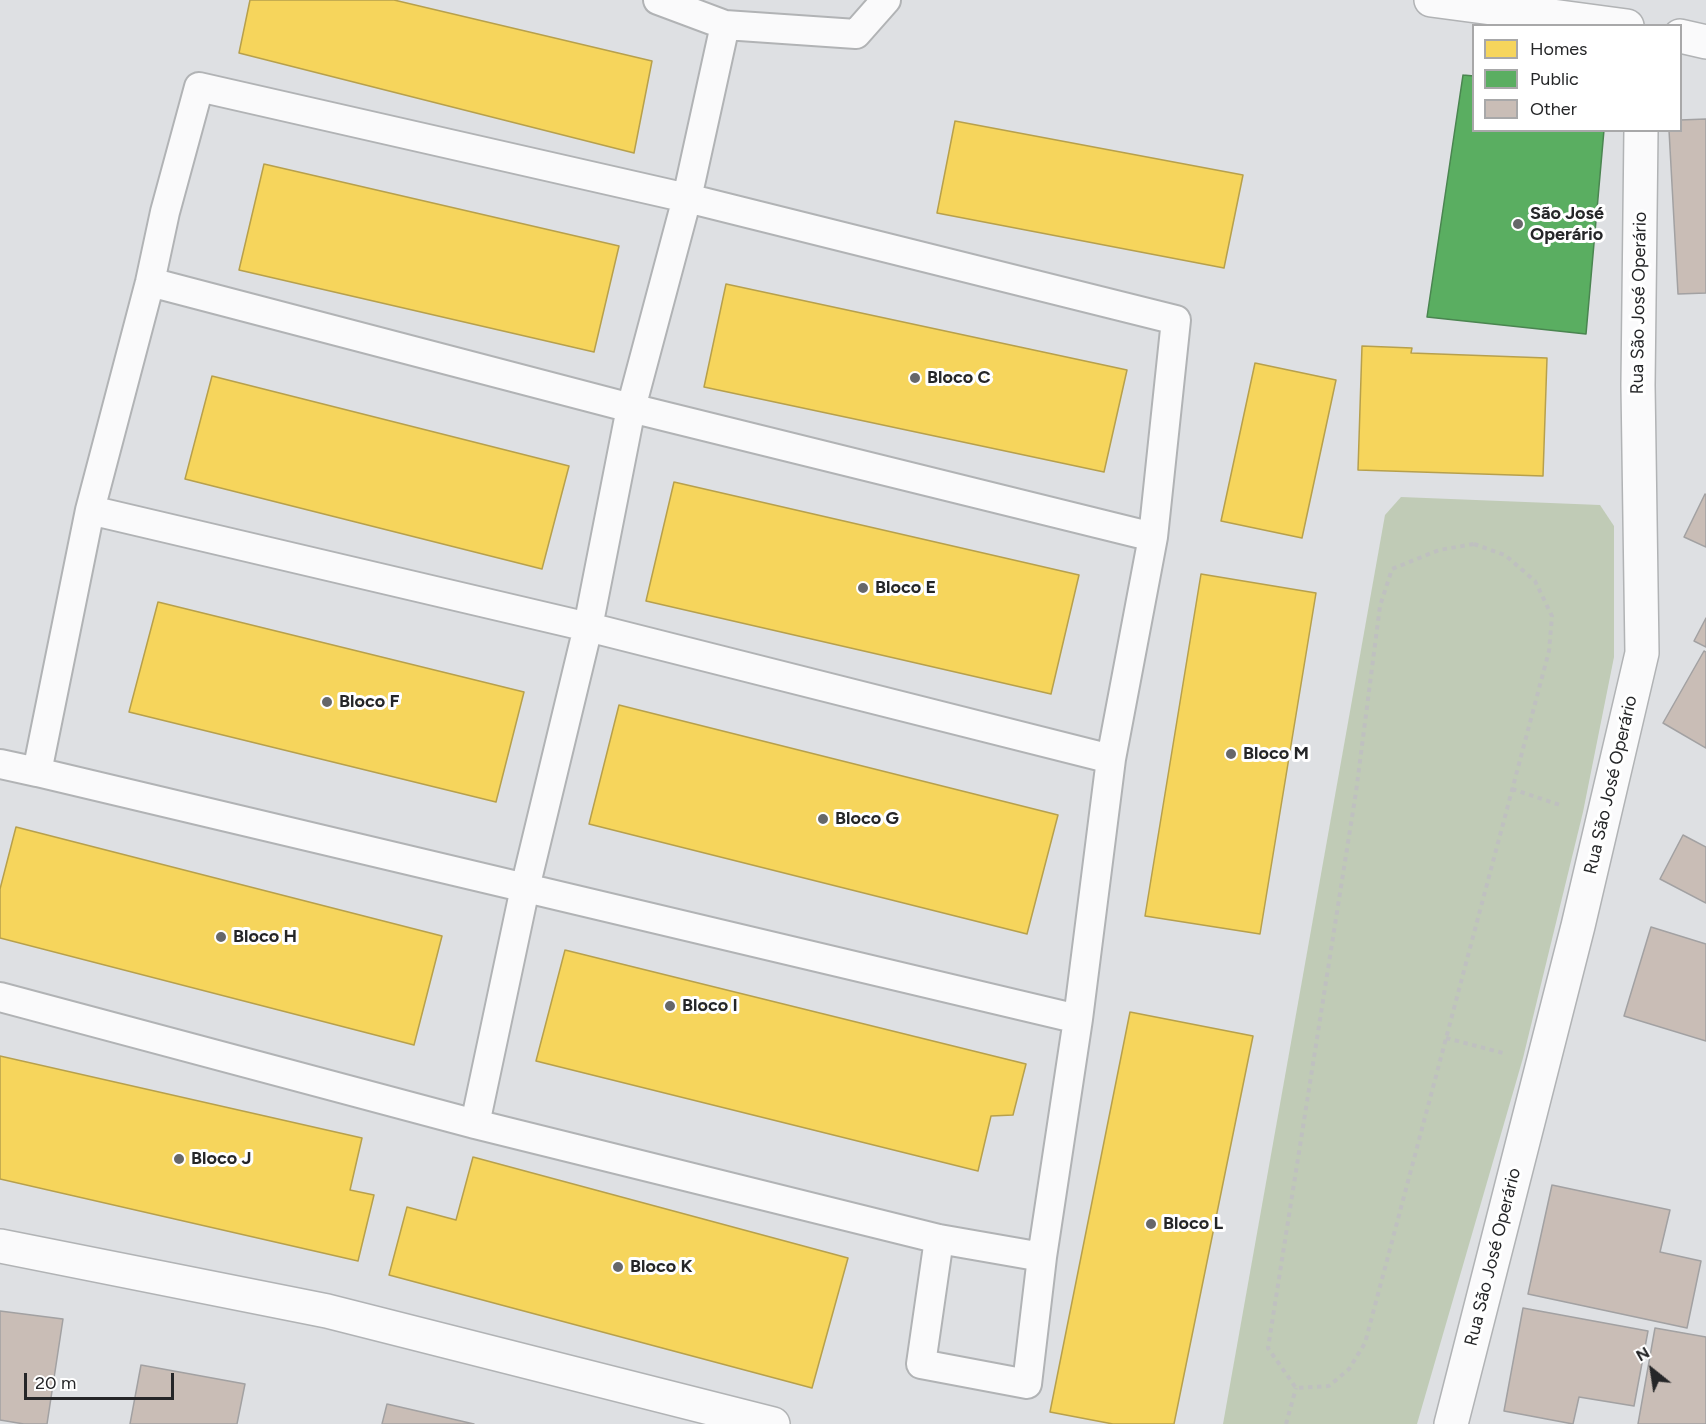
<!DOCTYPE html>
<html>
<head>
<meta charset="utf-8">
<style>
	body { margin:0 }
	#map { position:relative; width:1706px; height:1424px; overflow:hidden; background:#dee0e3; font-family:Figtree,sans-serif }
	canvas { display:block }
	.legend { position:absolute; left:1472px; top:24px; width:210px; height:108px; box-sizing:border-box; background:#fff; border:2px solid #a8a8a9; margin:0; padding:8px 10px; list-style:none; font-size:18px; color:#252628 }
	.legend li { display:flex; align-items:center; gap:12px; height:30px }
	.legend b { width:30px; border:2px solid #a8a8a9 }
	.north { position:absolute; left:1622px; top:1340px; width:60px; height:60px; -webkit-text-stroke:4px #fff; paint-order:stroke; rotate:330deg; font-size:16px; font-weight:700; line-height:24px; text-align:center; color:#252628 }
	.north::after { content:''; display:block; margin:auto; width:21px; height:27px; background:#252628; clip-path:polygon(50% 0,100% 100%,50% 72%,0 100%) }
	.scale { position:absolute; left:24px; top:1373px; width:150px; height:27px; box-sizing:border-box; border:3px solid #252628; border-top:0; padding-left:8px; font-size:18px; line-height:21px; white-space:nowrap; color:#252628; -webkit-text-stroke:4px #fff; paint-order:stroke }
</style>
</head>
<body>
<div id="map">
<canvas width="1706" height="1424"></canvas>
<ul class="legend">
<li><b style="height:16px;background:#f6d55c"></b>Homes</li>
<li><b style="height:16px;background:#5aae61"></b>Public</li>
<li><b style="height:16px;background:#c9bdb6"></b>Other</li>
</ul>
<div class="north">N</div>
<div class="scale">20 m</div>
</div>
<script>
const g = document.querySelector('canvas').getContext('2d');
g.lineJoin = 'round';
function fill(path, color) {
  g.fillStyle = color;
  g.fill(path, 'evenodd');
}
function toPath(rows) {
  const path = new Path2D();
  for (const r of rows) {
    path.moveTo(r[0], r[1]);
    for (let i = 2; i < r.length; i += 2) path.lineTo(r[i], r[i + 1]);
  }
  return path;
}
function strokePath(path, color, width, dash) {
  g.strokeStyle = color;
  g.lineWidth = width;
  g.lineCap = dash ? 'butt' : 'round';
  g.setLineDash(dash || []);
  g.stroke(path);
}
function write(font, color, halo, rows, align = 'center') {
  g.font = font + ' Figtree,sans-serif';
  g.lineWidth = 6;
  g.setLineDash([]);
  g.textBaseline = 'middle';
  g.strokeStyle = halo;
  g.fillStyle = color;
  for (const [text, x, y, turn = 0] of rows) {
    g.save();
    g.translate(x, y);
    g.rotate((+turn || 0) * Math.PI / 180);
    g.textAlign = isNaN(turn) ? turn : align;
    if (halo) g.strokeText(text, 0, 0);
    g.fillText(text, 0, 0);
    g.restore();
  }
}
const green = toPath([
	[1401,497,1600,505,1614,526,1614,657,1583,812,1523,1058,1417,1424,1223,1424,1385,515]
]);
const homes = toPath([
	[250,0,394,0,652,61,634,153,239,53,250,0],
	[955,121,1243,175,1224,268,937,213,955,121],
	[264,164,619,246,594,352,239,270,264,164],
	[726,284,1127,370,1104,472,704,387,726,284],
	[1362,346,1412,348,1411,353,1547,358,1543,476,1358,470,1362,346],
	[1255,363,1336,380,1302,538,1221,521,1255,363],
	[212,376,569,466,542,569,185,479,212,376],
	[674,482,1079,575,1051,694,646,601,674,482],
	[1201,574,1316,593,1260,934,1145,916,1201,574],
	[158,602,524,692,496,802,129,712,158,602],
	[619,705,1058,815,1027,934,589,824,619,705],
	[16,827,442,936,414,1045,0,938,0,889,16,827],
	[565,950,1026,1064,1013,1115,991,1116,978,1171,536,1061,565,950],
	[1130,1012,1253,1036,1174,1424,1113,1424,1050,1412,1130,1012],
	[0,1056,362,1138,350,1190,374,1195,358,1261,0,1179,0,1056],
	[473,1157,848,1258,812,1388,389,1275,407,1207,456,1220,473,1157]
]);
const public = toPath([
	[1463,75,1474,76,1474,130,1604,130,1586,334,1427,317,1463,75]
]);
const building = toPath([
	[1706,119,1706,293,1678,294,1669,130,1680,130,1680,120,1706,119],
	[1705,494,1706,495,1706,547,1684,537,1705,494],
	[1706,618,1706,647,1694,641,1706,618],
	[1704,651,1706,652,1706,748,1663,723,1704,651],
	[1683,835,1706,847,1706,903,1660,879,1683,835],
	[1651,927,1706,944,1706,1041,1624,1016,1651,927],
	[1552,1185,1670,1210,1660,1252,1701,1261,1687,1328,1528,1294,1552,1185],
	[1523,1308,1648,1331,1634,1406,1579,1397,1573,1424,1504,1411,1523,1308],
	[0,1311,63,1319,47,1424,24,1424,0,1420,0,1311],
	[1655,1328,1706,1337,1706,1424,1638,1424,1655,1328],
	[141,1365,245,1384,237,1424,130,1424,141,1365],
	[387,1404,474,1424,382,1424,387,1404]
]);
const path = toPath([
	[1474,544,1505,555,1535,581,1552,616,1549,651,1365,1343,1349,1369,1329,1386,1296,1388,1268,1348,1356,792,1380,606,1392,569,1439,550,1474,544],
	[1512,789,1563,806],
	[1446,1038,1503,1053],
	[1286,1424,1296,1388]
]);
const lane = toPath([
	[658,0,725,25,856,34,886,0],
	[150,282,631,408,1153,537],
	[90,510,588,627,1111,759],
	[0,764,37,772,90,510,150,282,165,212,199,87,687,198,725,25],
	[37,772,1078,1019],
	[0,997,475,1124,939,1239,1042,1257,1078,1019,1111,759,1153,537,1176,320,687,198,631,408,588,627,525,888,475,1124],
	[939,1239,921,1364,1027,1384,1042,1257]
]);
const street = toPath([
	[0,1246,327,1311,773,1424],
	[1451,1424,1578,926,1642,653,1638,385,1641,130]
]);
const secondary = toPath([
	[1431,0,1627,26],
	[1680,36,1706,42]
]);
const markers = [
	[1518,224,6,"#666769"],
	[915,378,6,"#666769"],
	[863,588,6,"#666769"],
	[327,702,6,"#666769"],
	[1231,754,6,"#666769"],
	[823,819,6,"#666769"],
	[221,937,6,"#666769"],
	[670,1006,6,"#666769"],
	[179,1159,6,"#666769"],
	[1151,1224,6,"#666769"],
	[618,1267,6,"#666769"]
];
const poiNames = [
	["São José",1530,214],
	["Operário",1530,235],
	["Bloco C",927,378],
	["Bloco E",875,588],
	["Bloco F",339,702],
	["Bloco M",1243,754],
	["Bloco G",835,819],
	["Bloco H",233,937],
	["Bloco I",682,1006],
	["Bloco J",191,1159],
	["Bloco L",1163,1224],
	["Bloco K",630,1267]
];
const streetNames = [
	["Rua São José Operário",1639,303,-89],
	["Rua São José Operário",1611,785,-77],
	["Rua São José Operário",1493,1257,-76]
];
fill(green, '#c0cbb6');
fill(homes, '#f6d55c');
strokePath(homes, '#b7a04c', 1.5);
fill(public, '#5aae61');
strokePath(public, '#4a8550', 1.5);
fill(building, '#c9bdb6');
strokePath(building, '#a2a1a2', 1.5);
strokePath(lane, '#b1b3b5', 32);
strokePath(street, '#b1b3b5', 36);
strokePath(secondary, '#b1b3b5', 36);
strokePath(path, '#bfc0c0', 4, [4.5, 4.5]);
strokePath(lane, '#fafafb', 28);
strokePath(street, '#fafafb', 33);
strokePath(secondary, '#fafafb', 33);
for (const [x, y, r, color] of markers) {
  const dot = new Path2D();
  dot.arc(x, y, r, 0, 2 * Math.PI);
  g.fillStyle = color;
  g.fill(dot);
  strokePath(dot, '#fff', 2);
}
write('bold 18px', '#252628', '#fff', poiNames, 'left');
write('18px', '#252628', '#fff', streetNames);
</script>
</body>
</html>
